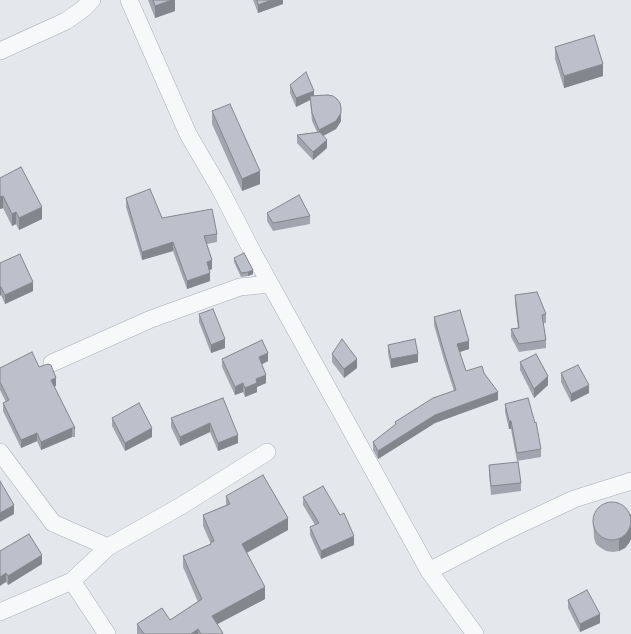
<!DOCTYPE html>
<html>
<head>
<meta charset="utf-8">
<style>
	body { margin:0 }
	canvas { display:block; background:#e4e7ec }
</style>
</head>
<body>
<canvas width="631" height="634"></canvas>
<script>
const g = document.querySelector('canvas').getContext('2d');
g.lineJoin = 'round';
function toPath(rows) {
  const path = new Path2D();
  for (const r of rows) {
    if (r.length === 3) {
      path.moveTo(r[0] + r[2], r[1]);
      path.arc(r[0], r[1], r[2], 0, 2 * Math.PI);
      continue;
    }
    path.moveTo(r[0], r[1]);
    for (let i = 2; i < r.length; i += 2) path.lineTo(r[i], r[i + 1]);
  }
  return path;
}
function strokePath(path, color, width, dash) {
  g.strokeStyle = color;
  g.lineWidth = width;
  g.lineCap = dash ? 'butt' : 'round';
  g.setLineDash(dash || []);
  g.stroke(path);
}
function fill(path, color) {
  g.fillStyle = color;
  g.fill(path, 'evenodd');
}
const minor = toPath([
	[129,0,188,134,220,189,253,253,429,571,475,634],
	[0,51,66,21,83,9,92,0],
	[52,363,151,319,240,287,270,284],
	[0,452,53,523,108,547,181,506,267,452],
	[429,571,506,531,574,499,631,481],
	[72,581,107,634],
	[0,612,72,581,108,547]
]);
const wall = toPath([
	[148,0,175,0,175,11,155,18],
	[253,0,283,0,283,4,258,13],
	[555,47,603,76,564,88,555,59],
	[290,85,314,96,341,121,336,129,323,136,327,148,313,160,297,143,297,135,317,132,312,121,310,100,296,107,290,93],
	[212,111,260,184,242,191,212,124],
	[0,178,42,219,19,230,16,224,12,226,3,208,0,209],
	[126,198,162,218,217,234,217,242,207,244,212,269,209,270,210,281,187,289,173,251,142,260,126,207],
	[267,213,310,216,310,224,273,231,267,221],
	[234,258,253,274,248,276,241,277,234,262],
	[0,263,33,291,5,304,1,295],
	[515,295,546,314,546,323,543,323,546,340,546,348,519,352,511,337,511,329,518,328,515,303],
	[199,314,225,348,211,353,199,322],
	[434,317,469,349,459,352,466,371,484,373,498,400,435,423,378,459,373,450,373,442,395,425,395,422,454,391,444,360,434,325],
	[388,345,418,362,391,368,388,353],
	[332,354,357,368,344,378,332,362],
	[222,359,268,361,261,364,266,383,257,387,257,392,245,397,243,392,235,395,222,367],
	[520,362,548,385,534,398,520,370],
	[39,367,56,386,54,386,75,428,75,437,72,437,41,450,37,441,21,448,3,411,3,403,6,402,0,390,0,368],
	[561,373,589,393,571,402,561,382],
	[223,398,238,443,218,451,210,432,180,446,171,427,171,418],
	[505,404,541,449,541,457,517,461,511,429,509,429,505,412],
	[112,418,152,437,125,451,112,426],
	[489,465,521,483,521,491,491,495,489,474],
	[226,496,288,530,247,553,265,599,217,624,223,634,137,634,137,624,170,620,198,602,183,567,183,556,211,544,203,526,203,515,226,505],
	[303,497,354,545,321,559,310,535,310,527,315,525,303,505],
	[631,514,631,539,629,543,625,548,619,551,613,552,606,551,601,548,596,544,594,538,593,519],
	[0,551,42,564,8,585,6,582],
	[568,600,600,623,580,632,568,608]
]);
const shadedWall = toPath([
	[172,0,175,0,175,11,155,18,155,6],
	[271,0,283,0,283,4,258,13,258,5],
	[603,64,603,76,564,88,564,76],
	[314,91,314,99,310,96,310,100,296,107,296,98],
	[341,108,341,121,336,129,319,138,319,130],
	[327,140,327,148,313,160,313,152],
	[260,171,260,184,242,191,242,179],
	[3,196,3,208,0,209,0,197],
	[42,207,42,219,19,230,19,218],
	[16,212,16,224,12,226,12,214],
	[173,242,173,251,142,260,142,252],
	[212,260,212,269,207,271,207,262],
	[253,270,253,274,248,276,248,272],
	[210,273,210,281,187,289,187,281],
	[33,282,33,291,5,304,5,295],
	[0,287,1,287,1,295,0,296],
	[225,339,225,348,211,353,211,345],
	[469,341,469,349,457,353,457,344],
	[268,353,268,361,259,366,259,357],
	[418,354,418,362,391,368,391,359],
	[357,359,357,368,344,378,344,369],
	[266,375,266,383,257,387,257,392,245,397,245,388,256,379],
	[548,376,548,385,534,398,534,389],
	[56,378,56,386,51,388,51,380],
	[243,383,243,392,235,395,235,387],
	[589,385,589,393,571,402,571,394],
	[498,392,498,400,435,423,378,459,378,451,435,415],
	[509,421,511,421,511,429,509,429],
	[210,423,210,432,180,446,180,437],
	[72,428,72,437,41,450,41,442],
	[152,428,152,437,125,451,125,443],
	[37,433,37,441,21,448,21,440],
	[238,435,238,443,218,451,218,443],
	[14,505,14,514,0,522,0,513],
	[288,518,288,530,242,555,242,544],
	[631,527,631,539,629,543,625,548,619,551,619,539],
	[354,536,354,545,321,559,321,551],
	[42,555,42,564,8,585,8,576],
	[6,573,6,582,0,586,0,577],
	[265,587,265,599,212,627,212,616],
	[600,614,600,623,580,632,580,624],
	[198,629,198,634,191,634]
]);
const building = toPath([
	[153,0,172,0,155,6,153,0],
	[257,0,271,0,258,5,257,0],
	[594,35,603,64,564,76,555,47,594,35],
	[306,72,314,91,296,98,290,85,306,72],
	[328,95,333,96,337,99,340,103,341,108,341,113,336,121,319,130,312,113,310,96,328,95],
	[230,104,260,171,242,179,212,111,230,104],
	[320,132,327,140,313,152,297,135,320,132],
	[21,167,42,207,19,218,16,212,12,214,3,196,0,197,0,178,21,167],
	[150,189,162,218,212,209,217,234,204,236,212,260,207,262,210,273,187,281,173,242,142,252,126,198,150,189],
	[299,195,310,216,273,223,267,213,299,195],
	[244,253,253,270,248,272,241,273,234,258,244,253],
	[20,254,33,282,5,295,1,287,0,287,0,263,20,254],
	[537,292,546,314,542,315,546,340,519,344,511,329,519,328,515,295,537,292],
	[213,309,225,339,211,345,199,314,213,309],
	[460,310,469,341,457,344,466,371,482,366,484,373,498,392,435,415,378,451,373,442,396,424,395,422,433,398,456,390,444,352,434,317,460,310],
	[342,339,357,359,344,369,332,354,342,339],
	[415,339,418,354,391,359,388,345,415,339],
	[262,340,268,353,259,357,266,375,256,379,257,383,245,388,243,383,235,387,222,359,262,340],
	[32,352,39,367,48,364,51,365,56,378,51,380,75,428,72,428,41,442,37,433,21,440,3,403,9,400,0,382,0,368,32,352],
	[536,354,548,376,534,389,520,362,536,354],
	[578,365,589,385,571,394,561,373,578,365],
	[223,398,238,435,218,443,210,423,180,437,171,418,223,398],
	[528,398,535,423,536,422,541,449,517,453,511,421,509,421,505,404,528,398],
	[139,403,152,428,125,443,112,418,139,403],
	[518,462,521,483,491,486,489,465,518,462],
	[263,475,288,518,242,544,265,587,212,616,223,633,221,634,201,634,198,629,191,634,144,634,137,624,162,608,170,620,202,599,195,584,183,556,211,544,211,542,214,541,203,515,230,504,226,496,263,475],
	[0,481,14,505,0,513,0,481],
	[323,486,340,515,344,513,354,536,321,551,310,527,319,523,303,497,323,486],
	[612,521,19],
	[29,534,42,555,8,576,6,573,0,577,0,551,29,534],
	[587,590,600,614,580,624,568,600,587,590]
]);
strokePath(minor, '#a9aeb7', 18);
strokePath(minor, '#f7f8fa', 17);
fill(wall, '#a1a5ae');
fill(shadedWall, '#83868d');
fill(building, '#bbc0ca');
strokePath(building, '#83868d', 1);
</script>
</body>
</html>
